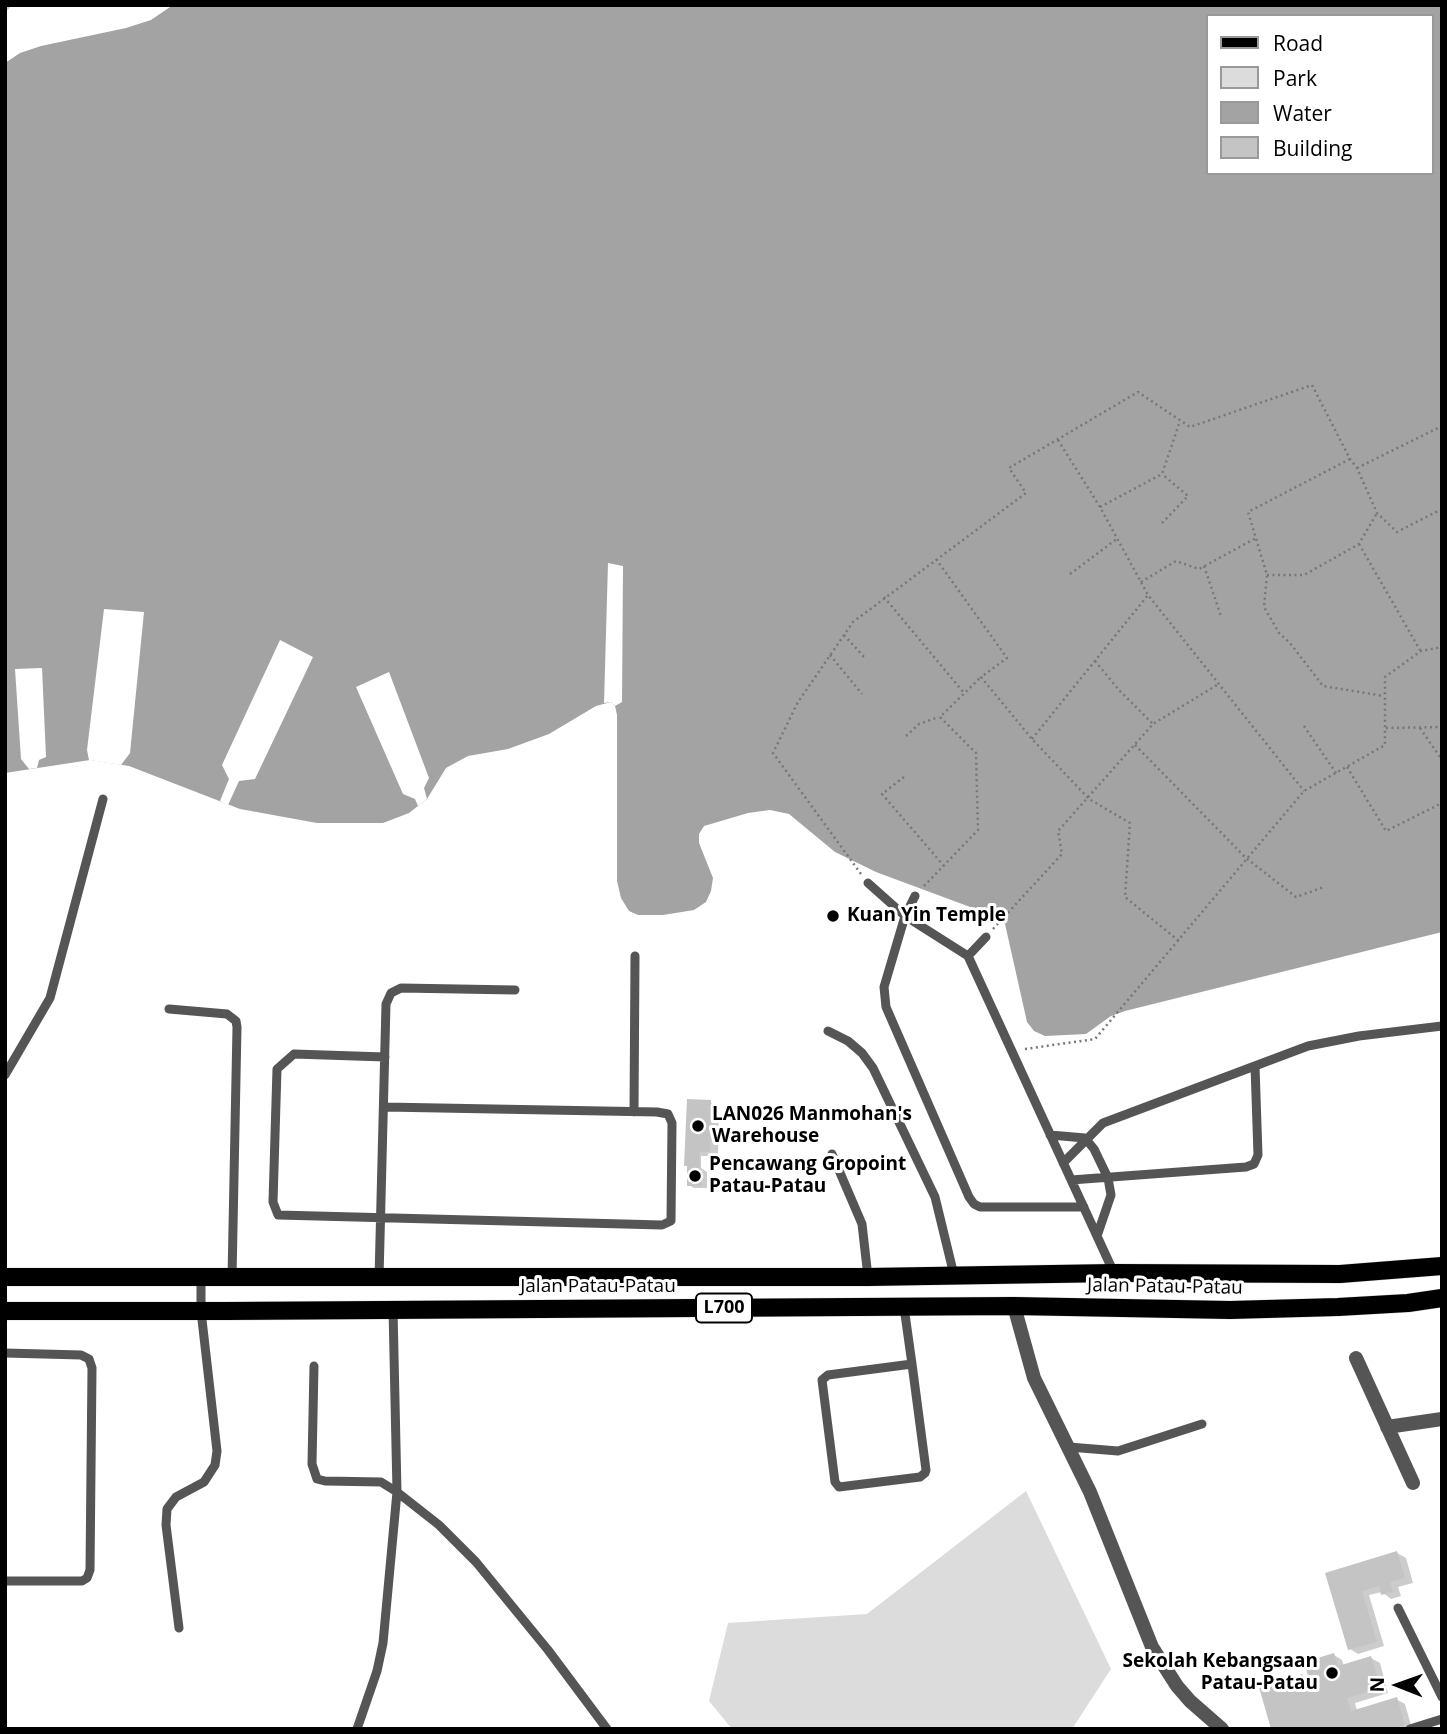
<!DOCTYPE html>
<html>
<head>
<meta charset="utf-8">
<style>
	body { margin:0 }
	#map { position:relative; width:1447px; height:1734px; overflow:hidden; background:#fff; font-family:"Open Sans",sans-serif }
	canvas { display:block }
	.frame { position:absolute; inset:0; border:7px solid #000; pointer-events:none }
	.legend { position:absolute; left:1206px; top:14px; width:228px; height:161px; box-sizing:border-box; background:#fff; border:2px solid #999; margin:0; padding:9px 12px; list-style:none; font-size:21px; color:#000 }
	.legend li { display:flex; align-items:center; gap:14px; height:35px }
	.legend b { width:35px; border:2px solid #999 }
	.north { position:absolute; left:1363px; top:1650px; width:70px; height:70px; -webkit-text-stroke:5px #fff; paint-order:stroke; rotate:271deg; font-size:19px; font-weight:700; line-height:28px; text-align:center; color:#000 }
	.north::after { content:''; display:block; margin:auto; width:24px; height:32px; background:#000; clip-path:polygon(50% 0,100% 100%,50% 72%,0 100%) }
</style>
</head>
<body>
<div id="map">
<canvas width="1447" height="1734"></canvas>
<div class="frame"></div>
<ul class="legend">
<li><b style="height:9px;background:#000"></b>Road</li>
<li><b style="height:19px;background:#dcdcdc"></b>Park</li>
<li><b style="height:19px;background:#a3a3a3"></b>Water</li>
<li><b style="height:19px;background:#c4c4c4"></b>Building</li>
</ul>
<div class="north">N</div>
</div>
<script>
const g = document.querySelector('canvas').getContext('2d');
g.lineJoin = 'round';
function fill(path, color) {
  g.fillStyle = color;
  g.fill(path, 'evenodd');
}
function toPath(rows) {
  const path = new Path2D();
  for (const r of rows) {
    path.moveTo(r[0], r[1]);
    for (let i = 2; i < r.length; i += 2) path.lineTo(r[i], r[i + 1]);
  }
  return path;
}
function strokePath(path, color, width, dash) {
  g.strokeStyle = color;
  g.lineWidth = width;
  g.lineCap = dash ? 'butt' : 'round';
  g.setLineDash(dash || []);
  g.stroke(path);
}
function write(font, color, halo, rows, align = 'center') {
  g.font = font + ' "Open Sans",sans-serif';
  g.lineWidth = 6;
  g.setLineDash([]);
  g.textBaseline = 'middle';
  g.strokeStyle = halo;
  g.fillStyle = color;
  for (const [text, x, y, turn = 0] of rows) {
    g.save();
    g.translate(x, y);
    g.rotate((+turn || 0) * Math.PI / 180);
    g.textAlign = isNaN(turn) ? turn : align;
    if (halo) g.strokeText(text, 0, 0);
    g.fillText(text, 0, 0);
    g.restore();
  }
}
const green = toPath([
	[1026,1491,1111,1669,1072,1729,732,1729,709,1701,728,1623,867,1614]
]);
const water = toPath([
	[173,5,1442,5,1442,932,1125,1011,1111,1016,1086,1034,1045,1036,1034,1031,1027,1022,1005,924,997,917,876,872,835,852,789,814,770,810,748,813,704,826,699,834,699,843,713,878,711,891,706,902,694,910,663,915,638,915,629,911,621,898,617,881,617,715,615,706,611,702,596,706,549,734,508,749,468,756,446,768,427,799,409,813,383,823,317,823,240,809,129,766,90,760,5,773,5,63,20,53,41,46,126,28,151,20],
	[1207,16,1431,16,1431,173,1207,173]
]);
const pier = toPath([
	[608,563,623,566,622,702,615,706,611,702,604,703],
	[104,609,144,612,130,753,121,765,89,760,87,750],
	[280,640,313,657,255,779,239,781,228,805,220,801,229,779,222,765],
	[42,668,46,757,39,760,37,768,29,769,21,759,15,669],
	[389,672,429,778,424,788,427,799,418,806,415,799,403,794,356,687]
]);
const shadow = toPath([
	[5,5,12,5,5,13],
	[710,1102,719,1107,718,1156,701,1156,701,1168,707,1172,707,1188,694,1188,689,1185],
	[1397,1553,1406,1558,1413,1583,1398,1587,1401,1596,1391,1599,1382,1592,1369,1595,1384,1646,1358,1654,1350,1649,1328,1574],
	[1334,1655,1342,1660,1344,1666,1371,1658,1380,1663,1388,1693,1355,1703,1357,1711,1396,1699,1405,1704,1412,1729,1274,1729,1302,1676,1312,1682]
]);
const building = toPath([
	[687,1099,711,1100,710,1152,699,1152,702,1186,687,1186,687,1166,684,1166],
	[1397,1551,1405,1578,1390,1582,1393,1592,1381,1595,1379,1586,1362,1591,1377,1642,1348,1650,1325,1573],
	[1334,1653,1338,1666,1371,1656,1381,1688,1347,1698,1351,1711,1397,1697,1405,1725,1391,1729,1271,1729,1259,1687,1302,1674,1309,1687,1311,1686,1304,1662]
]);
const path = toPath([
	[1058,440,1100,507,1148,595,1304,791],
	[1350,459,1248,512,1267,575,1264,607,1279,633,1290,643,1323,686,1384,696],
	[1357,468,1442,426],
	[1100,507,1162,474,1180,421],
	[1162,523,1188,496,1162,474],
	[1359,544,1420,650],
	[936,559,1007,658,981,677,1032,739,1089,799,1130,823,1125,897,1179,941],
	[1204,566,1221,616],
	[1070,574,1118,538],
	[1267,575,1304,575,1359,544,1377,513],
	[1141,582,1176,561,1199,569,1256,538],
	[884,597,964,693],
	[844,635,865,658],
	[830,655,862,694],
	[1095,661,1119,690,1152,723],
	[1304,726,1336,773],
	[1386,728,1442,727],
	[1420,728,1442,760],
	[906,736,919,724,939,717],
	[1032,739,1148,595],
	[1135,745,1246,858,1296,897,1324,887],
	[1347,767,1386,831,1442,803],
	[904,777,882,794,944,866],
	[861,874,773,753,798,702,853,622,1026,493,1009,468,1138,392,1190,427,1312,385,1350,459,1357,468,1377,513,1397,532,1442,509],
	[924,886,978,830,976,753,940,717,981,677],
	[993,929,1062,854,1058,831,1153,724,1217,685],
	[1025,1049,1095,1039,1304,791,1385,745,1385,677,1421,651,1442,647]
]);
const service = toPath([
	[868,883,905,916,915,896],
	[986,937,968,956,905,916,884,987,886,1007,969,1197,974,1204,980,1207,1084,1207],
	[968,956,1114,1273],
	[169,1009,227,1014,236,1021,237,1027,232,1278],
	[828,1031,848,1041,862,1053,873,1068,935,1197,954,1275],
	[5,1075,50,998,103,799],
	[385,1107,657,1112,668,1114,672,1123,671,1221,662,1225,278,1215,273,1202,277,1069,294,1054,385,1057],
	[634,1112,635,956],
	[1050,1135,1085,1138,1094,1149,1108,1178,1111,1195,1097,1236],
	[832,1154,862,1224,868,1277],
	[1063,1163,1103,1123,1308,1046,1359,1036,1442,1026],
	[1071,1180,1246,1167,1254,1164,1258,1155,1255,1066],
	[379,1278,386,1004,391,993,401,988,515,990],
	[904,1307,912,1364,926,1470,925,1473,920,1477,839,1487,835,1482,822,1380,828,1375,912,1364],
	[5,1353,81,1355,89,1359,92,1368,90,1570,87,1578,82,1581,5,1581],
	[314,1366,312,1464,317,1479,325,1481,381,1482,397,1492,439,1525,476,1562,548,1650,607,1729],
	[1069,1447,1118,1451,1202,1424],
	[1398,1608,1442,1697],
	[179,1628,166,1525,167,1509,176,1497,204,1482,215,1465,217,1451,201,1311,201,1278],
	[357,1729,377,1671,383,1643,397,1492,393,1309],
	[1410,1729,1442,1719]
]);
const minor = toPath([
	[1014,1306,1034,1378,1090,1492,1152,1647,1177,1686,1190,1701,1222,1729],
	[1356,1358,1413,1483],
	[1387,1427,1442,1419]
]);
const primary = toPath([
	[5,1277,868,1277,1114,1273,1340,1274,1442,1266],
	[5,1311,225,1311,1014,1306,1230,1310,1338,1307,1408,1303,1442,1298]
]);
const markers = [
	[833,916,7,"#000"],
	[698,1126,7,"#000"],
	[695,1176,7,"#000"],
	[1332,1673,7,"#000"]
];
const shields = [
	[724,1308,56]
];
const shieldNames = [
	["L700",724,1308]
];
const poiNames = [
	["Kuan Yin Temple",847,916],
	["LAN026 Manmohan's",712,1115],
	["Warehouse",712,1137],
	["Pencawang Gropoint",709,1165],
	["Patau-Patau",709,1187],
	["Sekolah Kebangsaan",1318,1662,"right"],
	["Patau-Patau",1318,1684,"right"]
];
const streetNames = [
	["Jalan Patau-Patau",598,1287],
	["Jalan Patau-Patau",1165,1287,1]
];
fill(green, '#dcdcdc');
fill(water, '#a3a3a3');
fill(pier, '#fff');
fill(shadow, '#0003');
fill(building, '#c4c4c4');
strokePath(primary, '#dbdbdb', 19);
strokePath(path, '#777', 2.5, [2, 3.5]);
strokePath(service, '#555', 9);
strokePath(minor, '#555', 14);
strokePath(primary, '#000', 18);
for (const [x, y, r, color] of markers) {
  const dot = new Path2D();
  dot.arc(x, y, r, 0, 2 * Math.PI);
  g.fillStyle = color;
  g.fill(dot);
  strokePath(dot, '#fff', 2.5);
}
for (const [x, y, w] of shields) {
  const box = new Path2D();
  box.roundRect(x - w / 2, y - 14.5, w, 29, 5);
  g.fillStyle = '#fff';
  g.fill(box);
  strokePath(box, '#000', 2);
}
write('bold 18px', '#000', null, shieldNames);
write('bold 19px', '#000', '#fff', poiNames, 'left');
write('19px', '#000', '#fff', streetNames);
</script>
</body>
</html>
